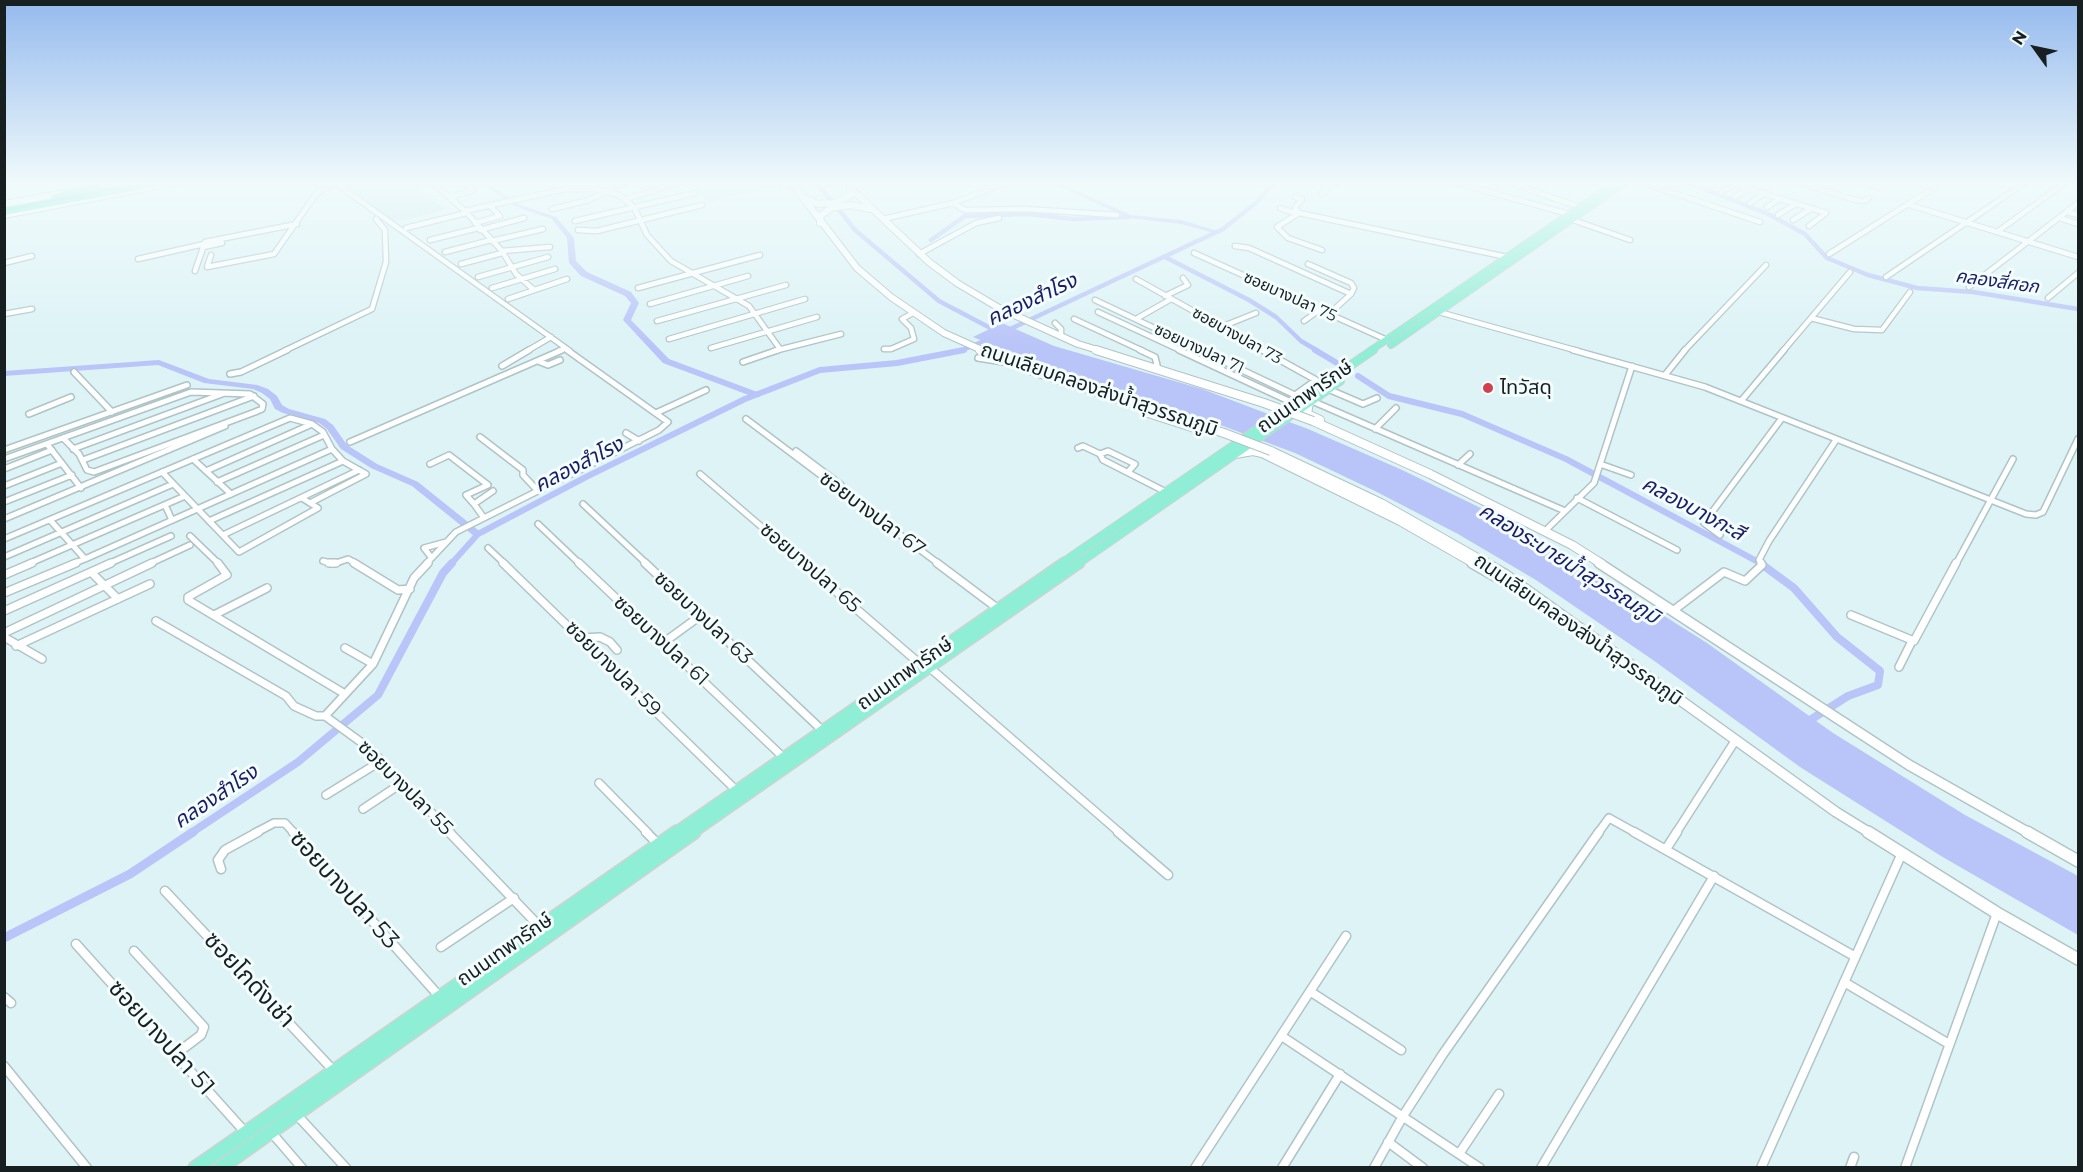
<!DOCTYPE html>
<html>
<head>
<meta charset="utf-8">
<style>
	body { margin:0 }
	#map { position:relative; width:2083px; height:1172px; overflow:hidden; background:#ddf3f6; font-family:Montserrat,sans-serif }
	canvas { display:block }
	.frame { position:absolute; inset:0; border:6px solid #171f20; pointer-events:none }
	.north { position:absolute; left:2005px; top:18px; width:60px; height:60px; -webkit-text-stroke:4px #f4fdfe; paint-order:stroke; rotate:303deg; font-size:16px; font-weight:700; line-height:24px; text-align:center; color:#171f20 }
	.north::after { content:''; display:block; margin:auto; width:21px; height:27px; background:#171f20; clip-path:polygon(50% 0,100% 100%,50% 72%,0 100%) }
</style>
</head>
<body>
<div id="map">
<canvas width="2083" height="1172"></canvas>
<div class="frame"></div>
<div class="north">N</div>
</div>
<script>
const g = document.querySelector('canvas').getContext('2d');
g.lineJoin = 'round';
function fill(path, color) {
  g.fillStyle = color;
  g.fill(path, 'evenodd');
}
function toPath(rows) {
  const path = new Path2D();
  for (const r of rows) {
    path.moveTo(r[0], r[1]);
    for (let i = 2; i < r.length; i += 2) path.lineTo(r[i], r[i + 1]);
  }
  return path;
}
function strokePath(path, color, width, dash) {
  g.strokeStyle = color;
  g.lineWidth = width;
  g.lineCap = dash ? 'butt' : 'round';
  g.setLineDash(dash || []);
  g.stroke(path);
}
function write(font, color, halo, rows, align = 'center') {
  g.font = font + ' Montserrat,"Noto Sans Thai",sans-serif';
  g.lineWidth = 6;
  g.setLineDash([]);
  g.textBaseline = 'middle';
  g.strokeStyle = halo;
  g.fillStyle = color;
  for (const [text, x, y, turn = 0] of rows) {
    g.save();
    g.translate(x, y);
    g.rotate((+turn || 0) * Math.PI / 180);
    g.textAlign = isNaN(turn) ? turn : align;
    if (halo) g.strokeText(text, 0, 0);
    g.fillText(text, 0, 0);
    g.restore();
  }
}
const built = toPath([
	[336,182,414,182,445,210,392,223],
	[688,182,778,182,783,186,708,202]
]);
const water = toPath([
	[1002,323,1054,346,1202,389,1308,429,1400,469,1487,511,1574,559,1707,643,1833,733,1965,815,2078,876,2078,935,1941,856,1800,767,1653,660,1536,580,1458,534,1375,491,1295,453,1215,423,1066,375,973,337]
]);
const canalFar3 = toPath([
	[816,182,830,199],
	[1686,182,1768,214,1805,234,1827,258,1868,275,1917,288,1973,292,2078,309],
	[840,211,855,230,939,301,998,332],
	[931,240,965,216,1029,214,1072,219,1130,217],
	[1165,257,1249,300,1276,317,1301,341,1318,351],
	[1006,331,1223,229,1256,203,1274,182],
	[960,351,991,338]
]);
const canalFar2 = toPath([
	[1315,350,1342,366],
	[1358,376,1389,396,1462,414,1566,459,1762,564],
	[451,564,478,534,586,477,745,399,820,370,897,363,964,350]
]);
const canalFar1 = toPath([
	[1760,563,1794,588,1837,637,1880,671,1878,685,1848,696,1807,722],
	[191,833,298,762,378,695,443,573,452,563]
]);
const canal = toPath([
	[4,938,130,874,193,832]
]);
const river = toPath([
	[480,182,487,182,518,204,556,217,574,238,576,261,587,272,631,292,639,303,631,320,669,359,760,393,760,397,754,397,663,363,623,320,631,303,625,296,581,276,569,263,567,238,552,219,514,206,480,182],
	[1050,182,1058,182,1131,215,1181,220,1221,232,1218,234,1181,224,1128,218,1050,182],
	[159,360,209,379,257,385,268,389,277,396,282,405,289,409,325,419,333,425,347,445,377,464,418,482,483,534,478,537,474,536,412,486,371,468,341,449,327,429,319,423,283,413,275,409,270,399,262,393,253,389,204,383,158,365,4,376,4,371,159,360]
]);
const minorFar3 = toPath([
	[334,182,570,351],
	[432,182,465,211,502,251,516,274,534,290],
	[1453,182,1569,214],
	[1507,182,1580,207],
	[1641,182,1760,222],
	[1727,182,1826,213,1809,226],
	[1796,182,1856,200,1864,201,1869,198],
	[1862,182,1881,188],
	[1706,187,1716,182],
	[1721,192,1735,184],
	[1321,194,1337,182],
	[450,197,473,190,468,185],
	[1295,197,1302,199,1295,208,1299,213],
	[1735,197,1749,188],
	[626,199,681,182],
	[953,203,965,210,1025,209,1117,215],
	[1750,203,1765,193],
	[1907,204,2078,257],
	[1767,207,1781,198],
	[1280,208,1295,213],
	[552,209,589,200,625,182],
	[465,211,565,189,596,189,619,195,634,207,647,235,671,261,749,306,780,349],
	[2067,212,2078,215],
	[1778,215,1797,203],
	[2060,218,2078,224],
	[883,219,953,203,1008,182],
	[1573,220,1630,240],
	[1793,220,1812,208],
	[575,221,695,193],
	[475,223,500,216,489,205],
	[406,228,466,213],
	[480,230,524,218],
	[578,230,597,231,702,205],
	[1997,232,2066,182],
	[430,240,478,228],
	[492,241,543,229],
	[1235,246,1249,248,1351,294,1328,315],
	[203,247,222,243],
	[1322,250,1288,238,1277,227,1299,213,1507,257],
	[502,251,550,247],
	[445,252,491,240],
	[1194,253,1387,340],
	[919,254,976,223,999,218],
	[1829,254,1943,182],
	[211,255,207,267,274,254,316,194,336,183],
	[138,259,204,244],
	[4,263,32,256],
	[461,264,502,253],
	[1308,264,1351,283,1354,288,1351,294],
	[195,271,205,242,297,224],
	[478,277,548,257],
	[1886,277,2026,182],
	[1136,279,1265,351],
	[1969,287,2078,203],
	[492,288,555,269],
	[638,288,760,255],
	[1165,296,1188,285,1183,278],
	[2048,298,2078,273],
	[508,299,567,279],
	[1095,300,1203,351],
	[650,304,748,276],
	[1098,312,1182,351],
	[1439,312,1578,351],
	[4,314,32,309],
	[1811,318,1854,329,1882,330,1910,292],
	[1074,319,1143,351],
	[1136,319,1171,299],
	[657,321,786,285],
	[1304,321,1318,311],
	[1055,323,1061,329,1061,336],
	[1221,327,1256,313],
	[669,339,805,299],
	[711,348,817,317],
	[884,349,891,349,914,339,911,328,902,319,913,313],
	[284,351,372,309,386,262,385,230,376,219],
	[527,351,551,337],
	[558,351,566,348],
	[774,351,841,334],
	[1684,351,1766,265],
	[1783,351,1850,272]
]);
const minorFar2 = toPath([
	[1140,350,1155,357,1157,365],
	[1179,350,1293,403],
	[1200,350,1297,396],
	[1262,350,1316,380,1295,395],
	[1573,350,1705,387,2026,514,2036,515,2043,512,2078,439],
	[978,358,1003,362],
	[538,361,548,365,560,360],
	[743,362,778,350],
	[502,366,529,350],
	[74,372,112,412],
	[230,374,241,372,287,350],
	[1665,375,1685,350],
	[1328,389,1363,404,1377,398],
	[1312,401,1565,511],
	[1741,401,1784,350],
	[656,413,706,390],
	[29,414,71,397],
	[746,419,939,564],
	[1375,429,1396,408],
	[626,433,639,441],
	[480,437,523,470,523,475,538,491],
	[350,442,562,350],
	[47,444,81,488],
	[1078,448,1083,446,1100,454,1103,460,1166,492],
	[73,449,222,394],
	[4,450,187,385],
	[796,451,841,485,843,492],
	[1100,454,1108,451,1135,464,1128,472],
	[4,459,191,392,250,394,263,404,262,409,255,412,94,472,87,470,79,454,63,438],
	[193,459,231,494],
	[83,460,254,396],
	[430,464,449,455,488,485,466,495,474,504],
	[1600,464,1631,475],
	[1458,465,1470,454],
	[4,469,52,450],
	[206,471,312,424],
	[162,472,239,552,318,508,302,498],
	[700,474,805,564],
	[217,482,324,435],
	[4,486,62,463],
	[1577,498,1677,550],
	[4,502,72,475],
	[583,504,647,564],
	[165,505,172,520],
	[484,518,474,504,493,491],
	[4,519,225,426],
	[50,520,85,559,332,449],
	[209,521,343,461],
	[538,524,580,564],
	[1548,528,1594,483,1632,366],
	[223,535,359,470],
	[1720,535,1704,523,1782,418],
	[190,536,219,564],
	[4,539,290,418,312,424,323,432,332,449,343,461,366,474,310,503],
	[488,548,505,564],
	[4,557,173,484],
	[431,557,424,548,446,542],
	[323,561,333,564,348,559,357,564],
	[28,564,185,496],
	[72,564,85,559],
	[108,564,171,536],
	[149,564,190,545],
	[426,564,456,532,659,430,668,422,567,350],
	[1762,564,1759,560,1769,541,1836,440],
	[1956,564,2013,459]
]);
const minorFar1 = toPath([
	[218,563,227,575,188,597,188,600,345,694],
	[329,563,336,563],
	[354,563,398,590,410,589],
	[428,563,414,578,373,664,325,716,369,748,451,833],
	[503,563,737,791],
	[579,563,784,758],
	[645,563,823,731],
	[803,563,919,663],
	[937,563,997,608],
	[91,572,118,599],
	[4,575,32,563],
	[4,593,76,563],
	[1674,610,1724,572,1745,581,1762,565,1761,563],
	[4,611,111,563],
	[214,615,267,588],
	[1851,615,1914,641,1956,563],
	[156,621,286,696,294,706,316,716,325,716],
	[4,633,152,563],
	[4,637,42,659],
	[582,638,600,637,610,642,617,650],
	[663,643,700,616],
	[16,646,150,584],
	[345,648,373,664],
	[929,667,1120,833],
	[1899,667,1912,641],
	[599,783,648,833],
	[326,795,381,761],
	[363,809,402,783],
	[255,833,274,823,285,823,294,833],
	[1598,833,1609,818,1636,833],
	[1676,833,1735,741]
]);
const minor = toPath([
	[293,832,439,996],
	[449,832,540,927],
	[646,832,659,845],
	[1118,832,1168,875],
	[1634,832,1854,956],
	[1666,849,1677,832],
	[221,869,218,860,225,850,258,832],
	[165,891,333,1070],
	[76,944,245,1132],
	[441,947,514,898],
	[134,951,204,1027,201,1035,176,1054],
	[1844,982,1949,1044],
	[1311,992,1401,1050],
	[4,997,11,1003],
	[1283,1037,1480,1168],
	[4,1066,87,1168],
	[296,1114,346,1168],
	[271,1132,302,1168],
	[1388,1142,1423,1168],
	[1459,1154,1499,1094],
	[1195,1168,1346,936],
	[1282,1168,1340,1074],
	[1374,1168,1403,1116,1443,1054,1599,832],
	[1541,1168,1714,876],
	[1761,1168,1902,853],
	[1850,1168,1854,1157],
	[1905,1168,1997,913]
]);
const secondaryFar3 = toPath([
	[791,182,857,268,891,297,944,333,984,351],
	[844,182,929,262,957,283,999,308,1078,344,1101,351],
	[93,187,119,182],
	[803,196,817,204,835,203,851,195,849,187],
	[4,204,63,193],
	[4,215,178,182],
	[820,223,820,216,831,208,850,205,871,209]
]);
const secondaryFar2 = toPath([
	[980,350,1035,372,1224,433],
	[1096,350,1264,403],
	[1309,402,1307,414,1320,420],
	[1145,412,1198,429],
	[1313,421,1430,474,1572,545,1602,564],
	[1271,451,1381,503,1488,564],
	[1235,454,1253,451,1262,453,1400,521,1475,564]
]);
const secondaryFar1 = toPath([
	[1472,563,1514,587],
	[1485,563,1506,575,1836,812,1870,833],
	[1599,563,1909,765,2029,833]
]);
const secondary = toPath([
	[1868,832,1997,913,2078,959],
	[2027,832,2078,861]
]);
const primaryFar3 = toPath([
	[1391,345,1626,182],
	[1370,351,1616,182]
]);
const primaryFar2 = toPath([
	[1061,564,1373,350],
	[1077,564,1340,381]
]);
const primaryFar1 = toPath([
	[675,833,1064,563],
	[692,833,1079,563]
]);
const primary = toPath([
	[195,1168,677,832],
	[220,1168,694,832]
]);
const trunk = toPath([
	[55,197,99,185],
	[4,212,162,182]
]);
const motorway = toPath([
	[143,182,154,182,4,212,4,208,143,182]
]);
const secondaryBridge = toPath([
	[1264,403,1313,421],
	[1224,433,1271,451]
]);
const markers = [
	[1488,388,6,"#d0404d"]
];
const farStreetnames = [
	["ซอยบางปลา 75",1290,297,24],
	["ซอยบางปลา 73",1237,336,29],
	["ซอยบางปลา 71",1199,349,25]
];
const farWaternames = [
	["คลองสี่ศอก",1997,282,8]
];
const poiNames = [
	["ไทวัสดุ",1500,388]
];
const streetNames = [
	["ถนนเลียบคลองส่งน้ำสุวรรณภูมิ",1099,390,19],
	["ถนนเทพารักษ์",1305,397,-35],
	["ซอยบางปลา 67",872,514,37],
	["ซอยบางปลา 65",810,568,41],
	["ซอยบางปลา 63",703,618,43],
	["ถนนเลียบคลองส่งน้ำสุวรรณภูมิ",1578,630,35],
	["ซอยบางปลา 61",661,641,43],
	["ซอยบางปลา 59",613,669,45],
	["ถนนเทพารักษ์",905,674,-35],
	["ซอยบางปลา 55",405,788,45],
	["ถนนเทพารักษ์",505,950,-35]
];
const waterNames = [
	["คลองสำโรง",1032,300,-25],
	["คลองสำโรง",579,465,-27],
	["คลองบางกะสี",1693,509,28],
	["คลองระบายน้ำสุวรรณภูมิ",1569,564,32],
	["คลองสำโรง",216,797,-34]
];
const nearStreetnames = [
	["ซอยบางปลา 53",344,890,48],
	["ซอยโกดังเช่า",249,980,47],
	["ซอยบางปลา 51",161,1038,48]
];
fill(built, '#caeaee');
fill(water, '#b9c4f8');
strokePath(canalFar3, '#b9c4f8', 4.5);
strokePath(canalFar2, '#b9c4f8', 6);
strokePath(canalFar1, '#b9c4f8', 8);
strokePath(canal, '#b9c4f8', 9);
fill(river, '#b9c4f8');
strokePath(minorFar3, '#afc4c7', 7);
strokePath(minorFar2, '#afc4c7', 8);
strokePath(minorFar1, '#afc4c7', 10);
strokePath(minor, '#afc4c7', 11);
strokePath(secondaryFar3, '#afc4c7', 8);
strokePath(secondaryFar2, '#afc4c7', 10);
strokePath(secondaryFar1, '#afc4c7', 12);
strokePath(secondary, '#afc4c7', 14);
strokePath(primaryFar3, '#d1d2d2', 8);
strokePath(primaryFar2, '#d1d2d2', 10);
strokePath(primaryFar1, '#d1d2d2', 13);
strokePath(primary, '#d1d2d2', 16);
strokePath(trunk, '#d1d2d2', 8);
strokePath(motorway, '#d1d2d2', 4);
strokePath(minorFar3, '#fff', 4.5);
strokePath(minorFar2, '#fff', 5);
strokePath(minorFar1, '#fff', 7);
strokePath(minor, '#fff', 8);
strokePath(secondaryFar3, '#fff', 6);
strokePath(secondaryFar2, '#fff', 8);
strokePath(secondaryFar1, '#fff', 9);
strokePath(secondary, '#fff', 11);
strokePath(primaryFar3, '#8eefd6', 6);
strokePath(primaryFar2, '#8eefd6', 8);
strokePath(primaryFar1, '#8eefd6', 10);
strokePath(primary, '#8eefd6', 13);
strokePath(trunk, '#68eac8', 6);
fill(motorway, '#42e5ba');
strokePath(secondaryBridge, '#afc4c7', 10, []);
strokePath(secondaryBridge, '#fff', 8);
const sky = g.createLinearGradient(0, 0, 0, 346);
sky.addColorStop(0, '#95baee');
sky.addColorStop(0.53, '#f0fafb');
sky.addColorStop(1, '#f0fafb00');
g.fillStyle = sky;
g.fillRect(0, 0, 2083, 346);
for (const [x, y, r, color] of markers) {
  const dot = new Path2D();
  dot.arc(x, y, r, 0, 2 * Math.PI);
  g.fillStyle = color;
  g.fill(dot);
  strokePath(dot, '#f4fdfe', 2);
}
write('16px', '#171f20', '#f4fdfe', farStreetnames);
write('italic 18px', '#1c1c64', '#f4fdfe', farWaternames);
write('20px', '#171f20', '#f4fdfe', poiNames, 'left');
write('20px', '#171f20', '#f4fdfe', streetNames);
write('italic 21px', '#1c1c64', '#f4fdfe', waterNames);
write('24px', '#171f20', '#f4fdfe', nearStreetnames);
</script>
</body>
</html>
